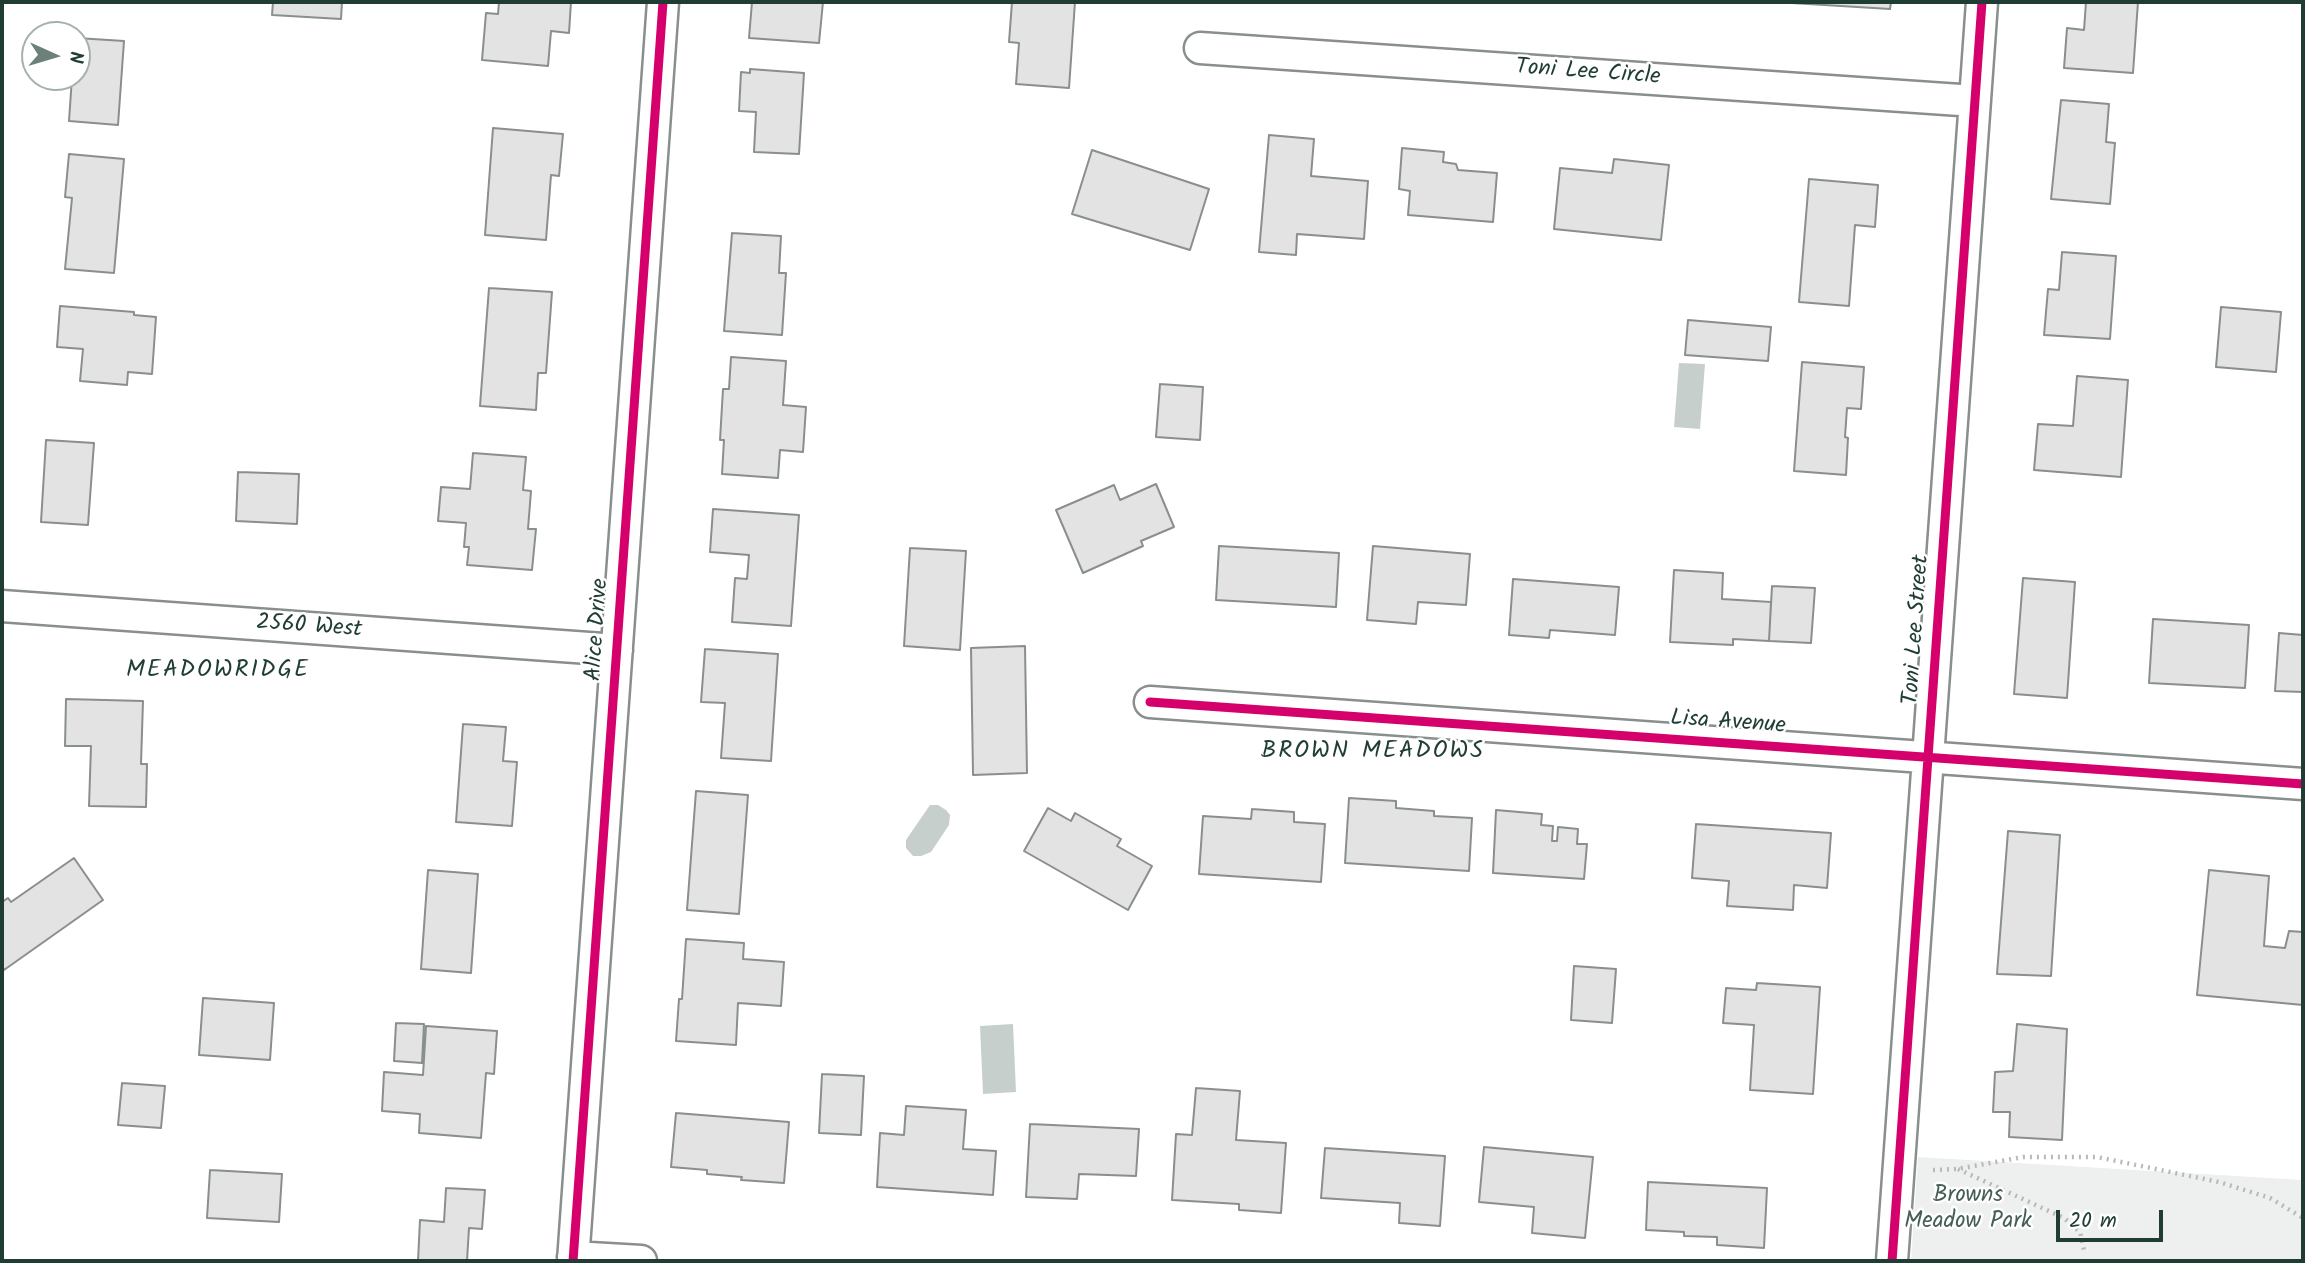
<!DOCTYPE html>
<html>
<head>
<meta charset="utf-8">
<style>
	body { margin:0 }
	#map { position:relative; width:2305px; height:1263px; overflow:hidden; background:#fff; font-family:Kalam,sans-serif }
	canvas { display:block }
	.frame { position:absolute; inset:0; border:4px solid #1f3d34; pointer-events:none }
	.north { position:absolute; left:21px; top:21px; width:70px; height:70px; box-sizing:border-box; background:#fff; border:2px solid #a5b1ae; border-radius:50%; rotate:94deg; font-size:19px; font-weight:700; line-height:28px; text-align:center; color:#1f3d34 }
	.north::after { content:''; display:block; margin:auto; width:24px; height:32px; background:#6d817b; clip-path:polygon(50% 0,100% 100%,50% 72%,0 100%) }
	.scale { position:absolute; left:2056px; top:1210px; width:107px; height:32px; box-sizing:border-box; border:4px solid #1f3d34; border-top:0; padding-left:9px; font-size:21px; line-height:24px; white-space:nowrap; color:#1f3d34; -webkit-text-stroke:5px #fff; paint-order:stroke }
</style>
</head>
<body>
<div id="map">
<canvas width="2305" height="1263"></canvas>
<div class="frame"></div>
<div class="north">N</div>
<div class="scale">20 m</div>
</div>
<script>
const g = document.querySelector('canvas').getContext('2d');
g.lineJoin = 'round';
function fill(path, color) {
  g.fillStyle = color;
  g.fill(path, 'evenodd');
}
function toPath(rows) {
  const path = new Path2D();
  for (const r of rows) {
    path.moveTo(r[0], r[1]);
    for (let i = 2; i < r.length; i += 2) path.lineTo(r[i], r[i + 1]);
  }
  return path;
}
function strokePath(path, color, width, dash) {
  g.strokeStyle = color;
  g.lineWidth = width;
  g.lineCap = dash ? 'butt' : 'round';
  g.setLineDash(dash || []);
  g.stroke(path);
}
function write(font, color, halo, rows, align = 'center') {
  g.font = font + ' Kalam,sans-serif';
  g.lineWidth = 5;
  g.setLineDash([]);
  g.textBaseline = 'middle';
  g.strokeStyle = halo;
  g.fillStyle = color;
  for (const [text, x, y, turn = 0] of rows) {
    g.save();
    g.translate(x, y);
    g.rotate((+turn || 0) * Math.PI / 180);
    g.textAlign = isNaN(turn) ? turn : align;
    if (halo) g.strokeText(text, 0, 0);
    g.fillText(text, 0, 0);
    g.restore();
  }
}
const built = toPath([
	[1918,1157,2303,1180,2303,1261,1911,1261]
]);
const water = toPath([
	[1679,363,1705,364,1700,429,1674,427],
	[930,805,938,805,946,810,950,815,949,825,931,852,921,856,913,856,906,848,906,840],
	[1013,1024,1016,1092,983,1094,980,1026]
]);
const building = toPath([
	[273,2,342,2,341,19,272,15,273,2],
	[499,2,571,2,569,33,551,31,548,66,482,60,486,13,498,14,499,2],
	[752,2,823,2,819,43,749,38,752,2],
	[1012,2,1075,2,1069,88,1016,84,1019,43,1009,42,1012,2],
	[1775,2,1891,2,1890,9,1775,2],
	[2086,2,2138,2,2133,73,2064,68,2067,28,2084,30,2086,2],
	[77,38,124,41,118,125,69,121,72,77,77,77,77,38],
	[750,69,804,73,799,154,754,152,756,112,739,111,741,72,750,73,750,69],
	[2061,100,2109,104,2106,142,2115,143,2110,204,2051,199,2061,100],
	[493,128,563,134,559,176,551,175,546,240,485,235,493,128],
	[1269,135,1314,139,1311,176,1368,181,1364,239,1297,234,1296,255,1259,252,1269,135],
	[1402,148,1444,152,1443,162,1456,164,1458,170,1497,173,1493,222,1408,215,1410,191,1399,189,1402,148],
	[1092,150,1209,189,1190,250,1072,214,1092,150],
	[69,154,124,159,114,273,65,269,72,198,65,197,69,154],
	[1614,159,1669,165,1661,240,1554,229,1560,168,1612,173,1614,159],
	[1809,179,1878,185,1875,227,1855,225,1849,306,1799,302,1809,179],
	[732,233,781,236,779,273,786,273,782,335,724,331,732,233],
	[2062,252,2116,256,2110,339,2044,335,2048,289,2059,290,2062,252],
	[489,288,552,292,546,373,538,373,536,410,480,406,489,288],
	[60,306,134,312,134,315,156,317,152,374,128,372,127,385,80,381,83,349,57,347,60,306],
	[2221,307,2281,312,2276,372,2216,367,2221,307],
	[1688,320,1771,327,1768,361,1685,355,1688,320],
	[731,357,786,361,783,405,806,407,803,452,780,450,778,478,722,474,724,440,720,440,723,389,729,389,731,357],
	[1802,362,1864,367,1861,409,1847,408,1845,437,1848,438,1846,475,1794,471,1802,362],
	[2077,376,2128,380,2121,477,2034,470,2038,424,2073,426,2077,376],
	[1160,384,1203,387,1200,440,1156,437,1160,384],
	[46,440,94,443,88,525,41,522,46,440],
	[473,453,526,457,523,490,531,491,528,529,536,529,532,570,467,565,469,547,464,547,466,523,438,521,441,487,470,489,473,453],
	[238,472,299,474,297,524,236,521,238,472],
	[1156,484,1174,527,1141,541,1143,546,1083,573,1056,510,1114,485,1120,500,1156,484],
	[713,509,799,515,791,626,732,622,735,578,747,579,749,555,710,552,713,509],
	[1219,546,1339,553,1336,607,1216,600,1219,546],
	[1373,546,1470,554,1466,605,1418,602,1416,624,1367,620,1373,546],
	[910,548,966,551,960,650,904,646,910,548],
	[1674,570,1723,573,1722,599,1771,602,1769,641,1733,639,1733,645,1670,642,1674,570],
	[2023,578,2075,582,2067,698,2014,694,2023,578],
	[1513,579,1619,587,1615,635,1550,630,1549,638,1509,635,1513,579],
	[1772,586,1815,588,1811,643,1769,641,1772,586],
	[2153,619,2249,625,2245,688,2149,683,2153,619],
	[2279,633,2303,635,2303,692,2275,691,2279,633],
	[1025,646,1027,773,973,775,971,648,1025,646],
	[705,649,778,654,771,761,721,758,725,703,701,702,705,649],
	[66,699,143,701,141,764,147,764,146,807,89,806,91,746,65,746,66,699],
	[463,724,506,727,503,761,517,762,512,826,456,822,463,724],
	[696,791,748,795,739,914,687,910,696,791],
	[1349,798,1396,801,1396,808,1434,811,1434,816,1472,818,1469,871,1345,863,1349,798],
	[1048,808,1071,821,1075,813,1121,839,1117,846,1152,866,1128,910,1024,851,1048,808],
	[1252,809,1294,812,1294,822,1325,824,1321,882,1199,874,1203,816,1251,819,1252,809],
	[1496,810,1542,814,1541,825,1553,826,1552,841,1557,841,1558,827,1578,829,1577,844,1587,844,1584,879,1493,873,1496,810],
	[1696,824,1831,833,1827,888,1794,885,1793,910,1727,906,1729,881,1692,878,1696,824],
	[2008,831,2060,835,2051,976,1997,974,2008,831],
	[74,858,103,900,4,970,2,966,2,902,8,898,11,902,74,858],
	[428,870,478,874,471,973,421,969,428,870],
	[2209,870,2269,876,2264,946,2285,948,2289,931,2303,932,2303,1005,2197,995,2209,870],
	[686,939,744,943,743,959,784,962,781,1006,738,1003,736,1045,676,1041,679,999,682,999,686,939],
	[1574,966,1616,969,1612,1023,1571,1020,1574,966],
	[1757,983,1820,987,1813,1094,1750,1090,1754,1025,1723,1023,1726,988,1756,990,1757,983],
	[203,998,274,1003,270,1060,199,1055,203,998],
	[396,1023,424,1024,422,1063,394,1061,396,1023],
	[2017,1024,2067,1029,2062,1140,2009,1137,2010,1112,1993,1112,1995,1072,2013,1071,2017,1024],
	[426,1026,497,1031,494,1074,486,1073,481,1138,419,1133,420,1114,382,1111,384,1072,423,1075,426,1026],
	[822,1074,864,1076,861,1135,819,1133,822,1074],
	[122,1083,165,1086,161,1128,118,1125,122,1083],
	[1196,1088,1240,1091,1236,1140,1286,1143,1281,1213,1239,1210,1239,1204,1172,1200,1176,1134,1192,1135,1196,1088],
	[906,1106,966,1110,963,1149,996,1151,993,1195,877,1187,880,1133,904,1135,906,1106],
	[676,1113,789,1122,784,1183,741,1180,742,1177,707,1174,707,1170,671,1167,676,1113],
	[1030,1124,1139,1129,1136,1176,1079,1174,1077,1199,1026,1197,1030,1124],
	[1484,1147,1593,1157,1585,1238,1532,1233,1534,1207,1479,1202,1484,1147],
	[1325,1148,1445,1156,1440,1226,1399,1223,1400,1203,1321,1198,1325,1148],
	[210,1170,282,1174,279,1222,207,1218,210,1170],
	[1648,1182,1767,1188,1764,1248,1717,1245,1717,1237,1684,1236,1684,1232,1646,1230,1648,1182],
	[446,1188,485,1190,482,1229,469,1228,467,1261,418,1261,420,1220,444,1222,446,1188]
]);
const path = toPath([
	[1958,1169,2064,1218,2080,1232,2084,1250],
	[1933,1170,1957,1169,2023,1157,2097,1157,2219,1182,2270,1198,2303,1218]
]);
const street = toPath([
	[1200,48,1975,101],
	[2,606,617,650],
	[1150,702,2303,784],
	[573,1257,641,1261],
	[573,1261,663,2],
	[1892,1261,1982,2]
]);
const cycleway = toPath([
	[1150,702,2303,784],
	[573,1261,663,2],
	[1892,1261,1982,2]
]);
const streetNames = [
	["Toni Lee Circle",1588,74,4],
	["2560 West",309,628,4],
	["Alice Drive",599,630,-86],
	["Toni Lee Street",1918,630,-86],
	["Lisa Avenue",1728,724,4]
];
const parkNames = [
	["Browns",1968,1197],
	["Meadow Park",1968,1223]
];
const neighbourhoodNames = [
	["MEADOWRIDGE",218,672],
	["BROWN MEADOWS",1373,753]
];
fill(built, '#edf0ef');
fill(water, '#c7cfcd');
fill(building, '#e2e3e2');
strokePath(building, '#898f8d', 2);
strokePath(street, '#898f8d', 35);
strokePath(path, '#b6b9b8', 4.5, [2, 5]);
strokePath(street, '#fff', 30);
strokePath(cycleway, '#d6006c', 9);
write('23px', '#1f3d34', '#fff', streetNames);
write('23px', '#455e57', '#fff', parkNames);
g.letterSpacing = '2px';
write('24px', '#1f3d34', '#fff', neighbourhoodNames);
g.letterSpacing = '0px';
</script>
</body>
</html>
